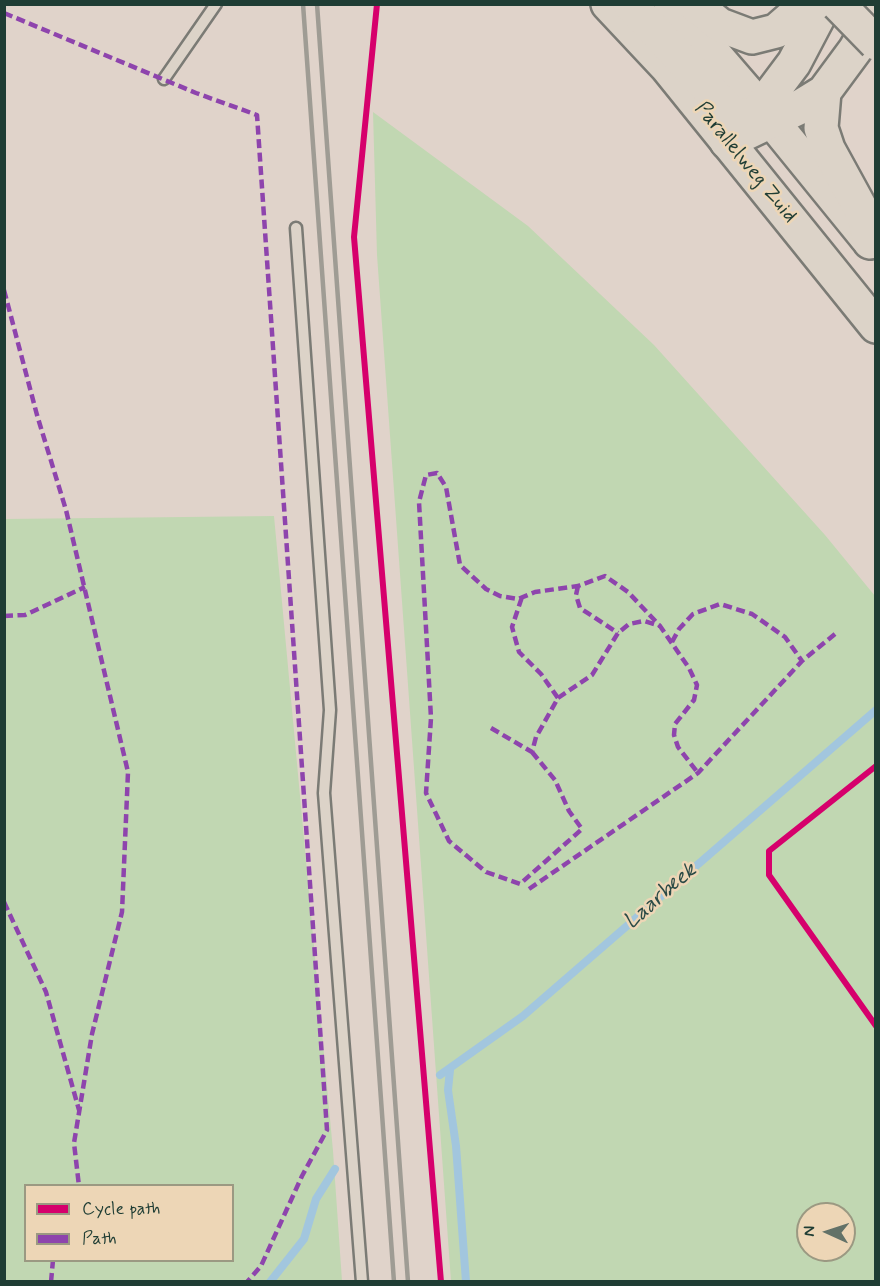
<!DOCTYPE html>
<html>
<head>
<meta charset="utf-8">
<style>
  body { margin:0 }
  #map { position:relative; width:880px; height:1286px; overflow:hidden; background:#e0d3ca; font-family:Mynerve,sans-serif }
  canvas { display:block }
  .frame { position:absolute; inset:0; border:6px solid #1f3d34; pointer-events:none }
  .legend { position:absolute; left:24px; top:1184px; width:210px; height:78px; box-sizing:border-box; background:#edd6b6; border:2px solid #9b9982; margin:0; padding:8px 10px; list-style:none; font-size:18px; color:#1f3d34 }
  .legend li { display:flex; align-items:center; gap:12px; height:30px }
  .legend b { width:30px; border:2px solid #9b9982 }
  .north { position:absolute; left:796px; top:1202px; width:60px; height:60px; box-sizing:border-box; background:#edd6b6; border:2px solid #9b9982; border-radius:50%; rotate:273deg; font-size:16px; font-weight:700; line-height:24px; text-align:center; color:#1f3d34 }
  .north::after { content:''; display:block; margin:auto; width:21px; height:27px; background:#637268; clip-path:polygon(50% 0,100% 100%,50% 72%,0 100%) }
</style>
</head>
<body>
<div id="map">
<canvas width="880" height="1286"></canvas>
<div class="frame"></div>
<ul class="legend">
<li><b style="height:8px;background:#d6006c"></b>Cycle path</li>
<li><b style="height:8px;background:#8e44ad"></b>Path</li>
</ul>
<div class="north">N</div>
</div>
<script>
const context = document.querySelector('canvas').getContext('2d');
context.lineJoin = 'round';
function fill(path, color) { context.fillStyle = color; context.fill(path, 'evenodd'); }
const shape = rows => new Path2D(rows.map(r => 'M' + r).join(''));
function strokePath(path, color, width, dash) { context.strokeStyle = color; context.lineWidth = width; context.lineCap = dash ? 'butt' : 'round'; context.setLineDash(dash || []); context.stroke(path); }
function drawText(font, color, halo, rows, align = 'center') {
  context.font = font + ' Mynerve,sans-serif'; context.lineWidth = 5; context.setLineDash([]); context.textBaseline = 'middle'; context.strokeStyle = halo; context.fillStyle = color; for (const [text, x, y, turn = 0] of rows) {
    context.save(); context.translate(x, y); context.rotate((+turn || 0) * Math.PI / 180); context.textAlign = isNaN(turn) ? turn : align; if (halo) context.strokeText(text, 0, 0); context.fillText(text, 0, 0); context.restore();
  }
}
fill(shape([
  [373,112,528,226,654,345,825,535,875,596,875,1281,451,1281,377,255],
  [808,1214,844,1214,844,1250,808,1250],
  [274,516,333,1151,342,1281,5,1281,5,519],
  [26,1186,232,1186,232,1260,26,1260]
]), '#c1d7b2');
strokePath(shape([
  [450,1070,448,1090,456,1146,466,1282],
  [440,1075,523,1016,876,710],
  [270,1282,304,1239,316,1199,335,1169]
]), '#a2c6de', 8);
const service = shape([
  [164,79,216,4],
  [296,228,330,710,324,793,362,1282]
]);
const trunk = shape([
  [608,4,667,67,876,326],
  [671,4,772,121,867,238]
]);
const motorway = shape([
  [630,4,731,113,772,121],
  [694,4,720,25,752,37,776,31,807,4],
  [824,92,821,128,828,149,863,213,870,242],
  [739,130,761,107,794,63,825,4],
  [727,142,798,108,824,92,855,50,876,14]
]);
strokePath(service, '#7b7b75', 15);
strokePath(trunk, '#7b7b75', 38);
strokePath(motorway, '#7b7b75', 38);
strokePath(service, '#dcd3c8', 10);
strokePath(trunk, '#dcd3c8', 33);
strokePath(motorway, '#dcd3c8', 33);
strokePath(shape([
  [303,4,394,1282],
  [317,4,408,1282]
]), '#9f9c94', 4.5);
const motorwayBridge = shape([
  [838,4,876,43]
]);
strokePath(motorwayBridge, '#7b7b75', 38, []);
strokePath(motorwayBridge, '#dcd3c8', 33);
strokePath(shape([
  [4,13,196,93,257,115,327,1130,302,1176,261,1266,247,1282],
  [4,290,37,415,66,510,128,772,122,912,92,1034,74,1143,79,1186],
  [578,586,576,595,580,608,618,633],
  [4,616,25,615,85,587],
  [672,642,679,629,693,614,720,604,752,614,785,637,802,661],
  [558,698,592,675,618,633,629,624,644,621,660,626,689,668,697,685,694,700,675,724,674,735,678,747,698,773],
  [491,728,532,752,536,737,558,698,541,674,519,652,512,627,522,597],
  [532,752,555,780,569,811,582,829,520,884,486,872,449,841,426,793,431,718,419,502,426,475,437,473,446,487,460,565,486,589,500,596,518,599,535,592,578,586,605,576,628,592,660,626],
  [529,889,698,773,802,661,835,634],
  [4,902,46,992,79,1110],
  [51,1282,53,1260]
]), '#8e44ad', 4.5, [9, 4.5]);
strokePath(shape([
  [377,4,354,237,441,1282],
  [876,766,769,851,769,875,876,1026]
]), '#d6006c', 6);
drawText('21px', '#1f3d34', '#edd6b6', [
  ["Parallelweg Zuid",745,163,51]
]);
drawText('italic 22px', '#2a4a46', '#edd6b6', [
  ["Laarbeek",661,897,-41]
]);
</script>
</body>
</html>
